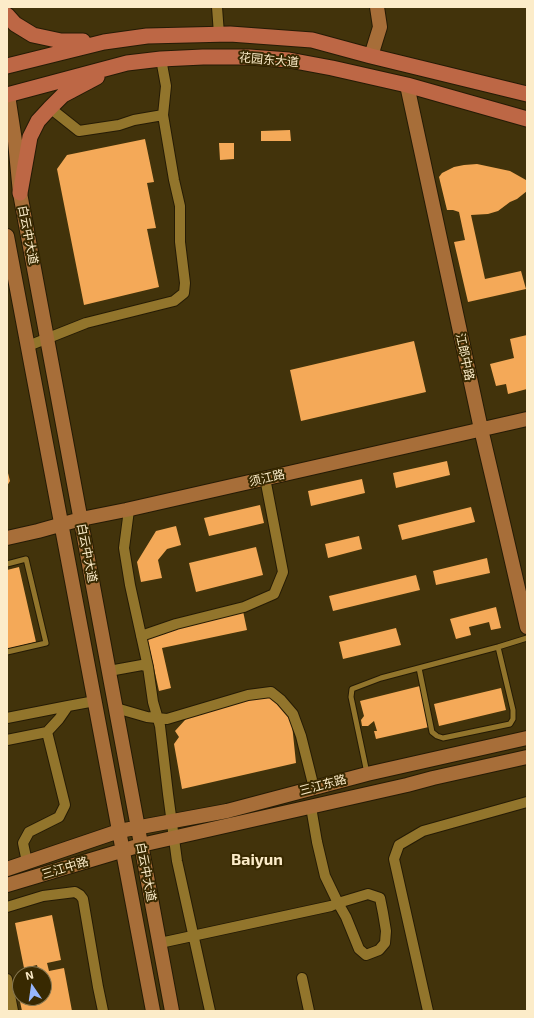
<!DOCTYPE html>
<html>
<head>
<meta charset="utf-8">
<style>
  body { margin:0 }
  #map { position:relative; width:534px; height:1018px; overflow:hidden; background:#42330b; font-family:"Exo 2",sans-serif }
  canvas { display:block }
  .frame { position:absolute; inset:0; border:8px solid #fcecc9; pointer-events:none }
  .north { position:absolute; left:12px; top:966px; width:40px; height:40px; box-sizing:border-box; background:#382901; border:1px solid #867751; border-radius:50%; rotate:347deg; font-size:11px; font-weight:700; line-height:16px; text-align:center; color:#fcecc9 }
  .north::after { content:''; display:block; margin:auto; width:14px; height:18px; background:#97b6fd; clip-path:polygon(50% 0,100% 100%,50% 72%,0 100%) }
</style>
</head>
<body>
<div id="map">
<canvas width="534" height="1018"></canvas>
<div class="frame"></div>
<div class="north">N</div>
</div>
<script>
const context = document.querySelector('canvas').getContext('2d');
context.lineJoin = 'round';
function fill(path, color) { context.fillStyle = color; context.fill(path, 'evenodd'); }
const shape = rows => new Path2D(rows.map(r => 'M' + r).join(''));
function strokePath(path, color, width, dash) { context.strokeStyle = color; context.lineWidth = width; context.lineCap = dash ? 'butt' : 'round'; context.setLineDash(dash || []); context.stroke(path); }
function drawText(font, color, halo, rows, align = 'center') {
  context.font = font + ' "Exo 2","Noto Sans SC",sans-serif'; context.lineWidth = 4; context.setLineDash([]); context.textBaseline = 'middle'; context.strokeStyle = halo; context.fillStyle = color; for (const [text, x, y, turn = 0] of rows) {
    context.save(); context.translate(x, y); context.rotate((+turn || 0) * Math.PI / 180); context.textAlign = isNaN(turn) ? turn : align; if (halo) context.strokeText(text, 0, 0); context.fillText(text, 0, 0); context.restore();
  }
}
fill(shape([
  [290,130,291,141,261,141,261,131],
  [145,139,154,182,147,183,156,228,147,229,159,287,84,305,57,169,67,155],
  [219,143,234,143,234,159,220,160],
  [477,164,510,171,526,180,527,191,517,199,510,202,498,211,488,214,471,215,485,279,521,271,526,289,468,302,454,242,465,240,459,212,453,210,447,210,439,177,442,173,454,167,464,165],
  [527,335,527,389,508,394,506,384,496,386,490,364,514,358,510,339],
  [414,341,426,392,301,421,290,370],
  [447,461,450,475,396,488,393,473],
  [7,469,10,481,7,486],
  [362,479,365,493,311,506,308,491],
  [260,505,264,523,209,536,204,518],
  [471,507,475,522,402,540,398,525],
  [176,526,181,545,167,549,158,560,162,578,141,582,137,562,156,531],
  [359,536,362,549,328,558,325,544],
  [256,547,263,575,196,592,189,563],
  [487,558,490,573,436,585,433,571],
  [19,567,36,642,7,649,7,570],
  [416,575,420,590,333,611,329,596],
  [496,607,501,628,491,630,489,622,469,627,471,635,456,639,450,619],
  [243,611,247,630,162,648,171,688,159,691,146,632],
  [396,628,401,645,343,659,339,642],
  [420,686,429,727,376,739,374,731,377,731,374,721,368,726,362,726,361,720,364,716,360,701],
  [501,688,506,710,439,726,434,704],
  [262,695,290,705,296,763,182,789,174,744,179,737,175,731,195,709],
  [52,915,61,960,47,963,49,971,64,968,72,1011,22,1011,15,978,20,977,20,998,44,998,44,974,39,974,37,965,24,968,15,923]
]), '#f4a958');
const lane = shape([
  [7,564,26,559,46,643,7,652],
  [419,668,432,732,437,736,443,738,510,724,513,719,513,710,498,647],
  [367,773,351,697,352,689,381,678,498,647,527,638]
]);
const street = shape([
  [217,7,219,34],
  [50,108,79,131,119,125,134,120,163,115],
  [28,346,86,323,174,301,184,293,185,283,180,242,180,206,174,180,163,115,166,86,161,59],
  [129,510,124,548,130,585,148,667,153,702,160,726,168,794,177,861,210,1011],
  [141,636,176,624,244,607,274,594,283,572,265,478],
  [109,671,142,665,148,667],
  [116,708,147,717,167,719,248,695,271,692,281,700,293,714,301,736,314,788],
  [7,718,68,706],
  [7,740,47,732,59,719,68,706,95,701],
  [27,862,23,843,29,832,59,817,65,805,47,732],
  [7,907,43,896,75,892,80,895,83,899,98,987,103,1011],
  [160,943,331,906,338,903,368,894,380,898,383,913,386,931,385,943,379,950,366,955,359,949,346,917,338,903,325,876,317,842,311,807],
  [302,978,309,1011],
  [7,979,13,1011],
  [428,1011,394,859,399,845,423,831,527,802]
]);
const secondary = shape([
  [371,56,380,27,377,7],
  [407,85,481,429,504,527,527,627],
  [8,95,15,141,20,193,172,1011],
  [7,236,153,1011],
  [7,538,38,531,81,519,126,510,527,419],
  [7,869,119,831,227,811,367,774,527,738],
  [7,885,141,845,407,785,433,778,527,757]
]);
const primary = shape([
  [7,15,15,24,33,35,61,41,83,41],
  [7,66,104,42,147,36,230,34,312,40,371,56,527,94],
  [7,95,127,63,161,59,203,57,249,57,289,60,332,68,407,85,527,119],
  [20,193,30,137,38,121,50,108,63,95,97,77]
]);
strokePath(lane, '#251b05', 7);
strokePath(street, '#251b05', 12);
strokePath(secondary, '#251b05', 16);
strokePath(primary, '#251b05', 17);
strokePath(lane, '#92752c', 5);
strokePath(street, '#92752c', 10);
strokePath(secondary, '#a76e39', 14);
strokePath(primary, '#bd6745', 15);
drawText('12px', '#fcecc9', '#382901', [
  ["花园东大道",269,60,5],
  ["白云中大道",28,235,79],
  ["江郎中路",465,357,78],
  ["须江路",267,478,-13],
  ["白云中大道",87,553,79],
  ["三江东路",323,785,-15],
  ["三江中路",65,868,-17],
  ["白云中大道",146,872,79]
]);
drawText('bold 16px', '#fcecc9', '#382901', [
  ["Baiyun",257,860]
]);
</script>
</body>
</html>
